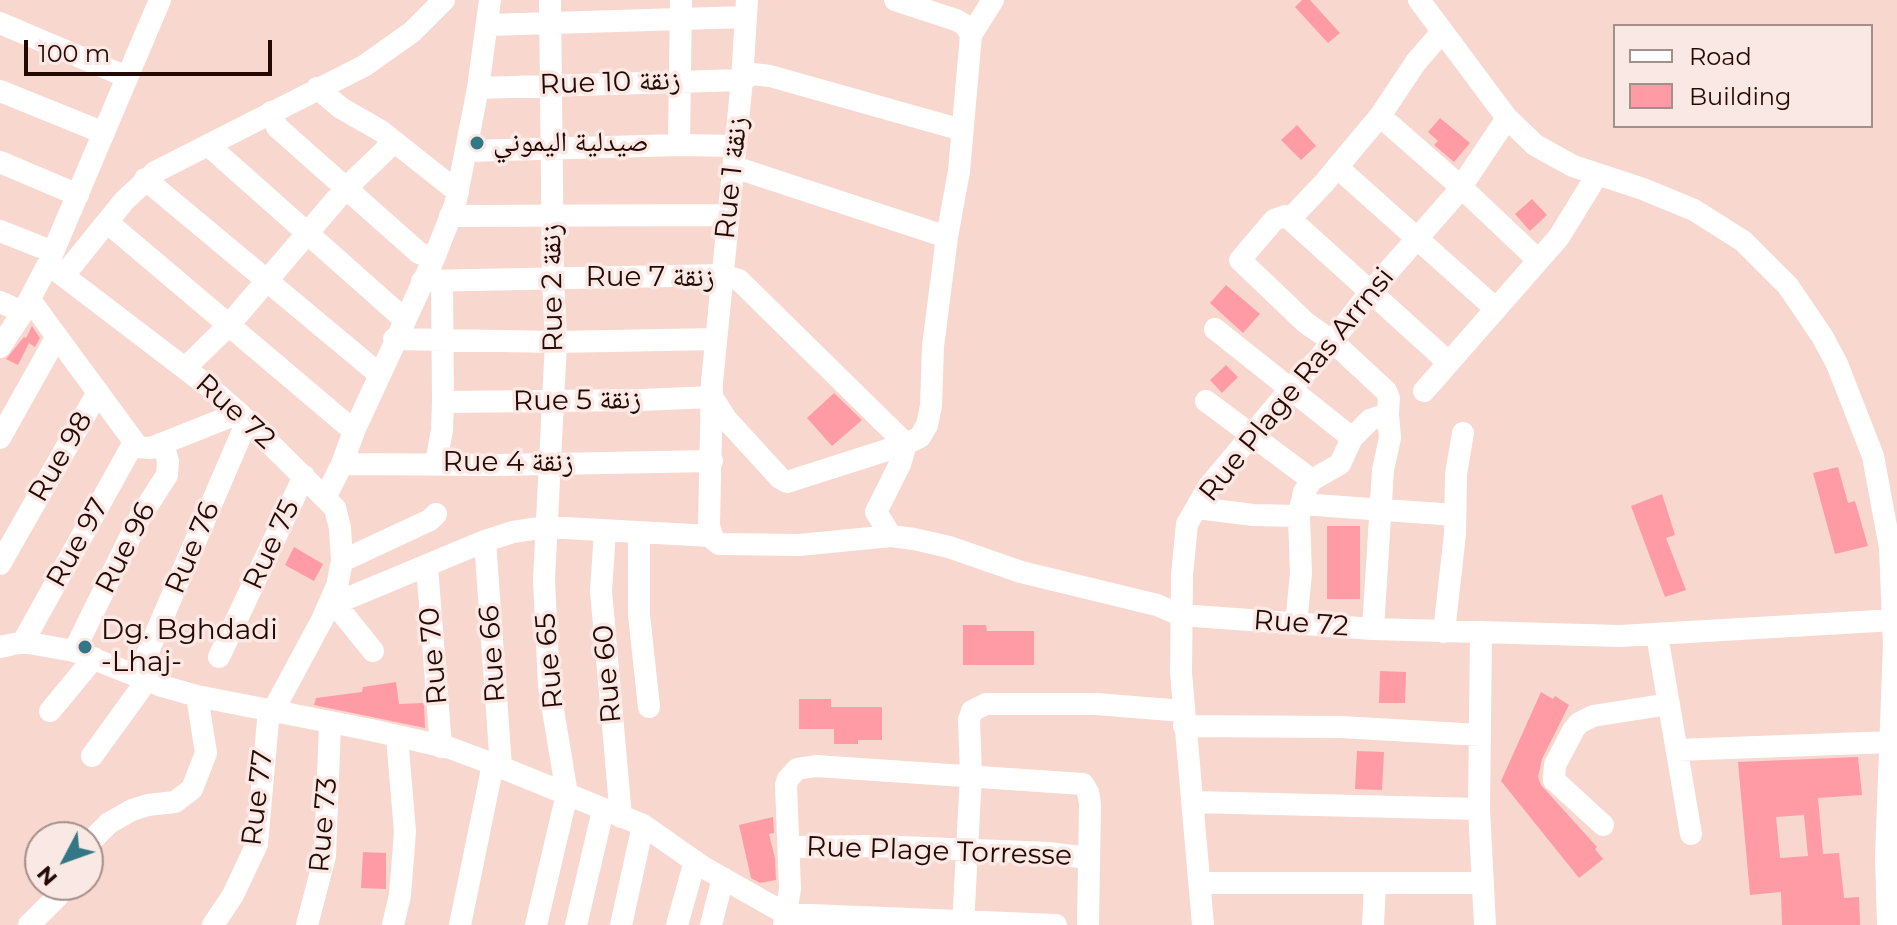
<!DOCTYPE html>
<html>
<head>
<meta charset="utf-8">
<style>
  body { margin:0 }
  #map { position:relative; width:1897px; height:925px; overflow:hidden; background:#f8d7ce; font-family:Montserrat,sans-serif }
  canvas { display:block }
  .legend { position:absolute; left:1613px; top:24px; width:260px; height:104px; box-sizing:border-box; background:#fae8e4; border:2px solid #a58f8a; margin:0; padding:10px 14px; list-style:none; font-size:24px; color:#250904 }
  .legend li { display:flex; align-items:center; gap:16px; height:40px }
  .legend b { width:40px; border:2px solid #a58f8a }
  .north { position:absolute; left:24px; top:821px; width:80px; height:80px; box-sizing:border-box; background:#fae8e4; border:2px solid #a58f8a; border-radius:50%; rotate:229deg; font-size:22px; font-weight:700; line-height:32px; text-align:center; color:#250904 }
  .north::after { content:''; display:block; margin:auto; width:28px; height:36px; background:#337786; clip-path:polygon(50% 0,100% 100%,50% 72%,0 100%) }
  .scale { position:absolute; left:24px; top:40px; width:248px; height:36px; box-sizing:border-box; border:4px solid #250904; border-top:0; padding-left:10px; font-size:24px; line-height:28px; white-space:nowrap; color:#250904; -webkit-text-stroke:6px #fae8e4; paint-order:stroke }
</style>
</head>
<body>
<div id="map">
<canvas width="1897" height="925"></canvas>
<ul class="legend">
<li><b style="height:10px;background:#fff"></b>Road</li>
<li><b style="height:22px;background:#ff9ba4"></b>Building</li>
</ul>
<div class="north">N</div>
<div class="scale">100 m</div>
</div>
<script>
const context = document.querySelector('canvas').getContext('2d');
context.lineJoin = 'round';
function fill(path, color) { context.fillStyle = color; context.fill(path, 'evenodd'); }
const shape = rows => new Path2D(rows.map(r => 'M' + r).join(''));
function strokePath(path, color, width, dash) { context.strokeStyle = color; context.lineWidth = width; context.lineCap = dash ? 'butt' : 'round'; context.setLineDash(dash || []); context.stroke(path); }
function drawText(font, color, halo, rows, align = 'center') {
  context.font = font + ' Montserrat,"Noto Naskh Arabic",sans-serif'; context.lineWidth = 7; context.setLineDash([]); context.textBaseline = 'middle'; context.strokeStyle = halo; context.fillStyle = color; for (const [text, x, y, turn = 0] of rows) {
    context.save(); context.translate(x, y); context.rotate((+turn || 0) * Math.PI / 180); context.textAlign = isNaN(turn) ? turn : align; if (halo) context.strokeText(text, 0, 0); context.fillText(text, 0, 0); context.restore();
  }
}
fill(shape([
  [1302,0,1310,0,1340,33,1328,43,1295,7],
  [1440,118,1470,143,1454,162,1434,145,1438,141,1428,132],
  [1297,125,1316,146,1301,160,1281,140],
  [1532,199,1547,215,1530,231,1515,214],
  [1226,285,1260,314,1243,333,1210,303],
  [32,326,40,338,35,347,29,343,18,365,6,359,24,337,26,338],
  [1226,365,1238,377,1222,393,1210,380],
  [834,393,862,420,832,446,807,418],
  [1838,467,1848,503,1855,501,1868,546,1835,554,1813,473],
  [1662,494,1675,535,1666,538,1686,590,1665,597,1631,506],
  [1327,526,1360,526,1360,599,1327,599],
  [294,547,323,564,314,581,285,565],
  [963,625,986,625,987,631,1034,631,1034,665,963,665],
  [1380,671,1406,672,1405,703,1379,703],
  [396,682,399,704,424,703,425,728,314,705,316,698,362,692,363,687],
  [1541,692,1553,699,1555,696,1569,705,1542,759,1538,777,1541,785,1597,847,1595,849,1603,859,1579,878,1501,781],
  [799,699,831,699,831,707,882,707,882,740,858,740,858,744,834,744,834,729,799,729],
  [1357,751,1384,752,1382,790,1355,789],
  [1858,757,1862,795,1818,798,1823,854,1839,853,1844,898,1859,897,1860,925,1782,925,1781,892,1750,895,1738,762],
  [1804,815,1808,856,1780,858,1776,817],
  [773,817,774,833,769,834,775,859,776,880,760,883,751,878,739,825],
  [363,852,386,853,386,889,361,888]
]), '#ff9ba4');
strokePath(shape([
  [747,0,742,80,712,382,709,526,713,539,719,544,799,545,891,536,914,539,949,547,1021,572,1157,605,1180,615,1373,629,1620,636,1894,620],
  [895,0,956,20,965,25,971,35],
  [1419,0,1507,118,1535,145,1573,166,1643,189,1694,210,1743,241,1788,286,1822,336,1837,364,1873,456,1890,548,1894,644,1886,857,1888,925],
  [0,23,127,77],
  [488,25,745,17],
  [317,88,341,108,381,131,458,192],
  [478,88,742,80,753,74,770,76,962,130],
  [0,91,104,133],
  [271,112,277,127,419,253,434,258],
  [1380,116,1461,187,1538,260],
  [208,145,404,319],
  [679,145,681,0],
  [467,151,679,145,736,146],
  [0,162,78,195],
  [734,167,947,237,959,171,971,35,993,0],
  [1337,167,1496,309],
  [145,179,379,374],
  [450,216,728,215],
  [1290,219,1447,361],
  [107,222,354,431],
  [0,231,53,252],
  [48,264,208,386,239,413,335,508,340,528,342,561,337,586,322,620,274,709],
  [64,275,124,201,155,172,364,66,412,32,444,0],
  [422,281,722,275,739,280,906,444,900,464,876,512,891,536],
  [30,300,138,447,151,448,239,413],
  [0,302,23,312],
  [1215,329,1352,438],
  [394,339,556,342,716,339],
  [0,347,23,312,48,264,160,0],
  [185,368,228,326,346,188,394,142],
  [1424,391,1559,237,1597,175],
  [712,397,726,419,780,478,787,482,906,444,920,437,927,425,931,406,933,346,947,237],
  [1206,401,1312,480],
  [443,402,640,400,712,397],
  [0,438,56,338],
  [436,463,442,430,443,402,442,281],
  [342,464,354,431,434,258,455,205,478,88,490,0],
  [325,498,342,464,496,465,712,461],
  [1301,504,1455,515],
  [1197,508,1253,515,1299,516],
  [605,531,601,591,621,817],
  [639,533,639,615,649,707],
  [485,541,501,767],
  [342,561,430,520,436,514],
  [0,564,98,392],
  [427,566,441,747],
  [335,604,373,651],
  [329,606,485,541,513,532,546,527,711,536],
  [1296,623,1301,574,1299,516,1304,492,1312,480,1340,464,1352,438,1370,420,1388,414,1389,398,1386,391,1332,341,1306,323,1240,260,1274,220,1285,216,1290,219,1324,183,1380,116,1416,62,1442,32],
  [1373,629,1383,470,1390,438,1388,414],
  [1444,632,1455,534,1456,474,1463,433],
  [1481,634,1479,809,1485,925],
  [1657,635,1691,834],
  [23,642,133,444],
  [0,647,23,642,74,651,162,686,197,696,371,730,450,748,493,764,643,825,703,867,786,914,1056,925],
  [74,651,140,517,167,475,168,461,163,444],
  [219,657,304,476],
  [138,675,247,421],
  [50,711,94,658],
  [1184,726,1341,727,1480,735],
  [1677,750,1890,742],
  [92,756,147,680],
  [1193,802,1479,809],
  [1603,825,1554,780,1555,765,1574,729,1579,723,1593,716,1669,704],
  [88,844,109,823,132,810,148,805,175,802,192,789,206,753,197,696],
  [790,847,876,846,1049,853,1088,858],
  [1200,883,1483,883],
  [29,925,57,897,66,885],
  [213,925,233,895,257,844,269,709],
  [307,925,325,856,330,724],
  [393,925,400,895,405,832,397,737],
  [460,925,493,764],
  [536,925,567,794,549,686,544,579,556,342,553,279,550,0],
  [576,925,603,810],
  [621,925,643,825],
  [677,925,695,861],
  [711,925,723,878],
  [784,925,790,889,786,785,788,779,797,769,816,766,1083,784,1088,792,1090,804,1088,925],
  [963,925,971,775,969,720,972,711,986,704,1096,704,1183,711],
  [1203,925,1181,673,1182,575,1187,524,1209,486,1291,388,1321,356,1370,292,1457,193,1507,118],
  [1373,925,1375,884]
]), '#fff', 22);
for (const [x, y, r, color] of [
  [477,143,8,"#337786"],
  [85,647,8,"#337786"]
]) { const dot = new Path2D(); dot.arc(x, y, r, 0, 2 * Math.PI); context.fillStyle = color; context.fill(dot); strokePath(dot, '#fae8e4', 3); }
drawText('28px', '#250904', '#fae8e4', [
  ["Rue 10 زنقة",610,83,-2],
  ["Rue 1 زنقة",732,178,-84],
  ["Rue 7 زنقة",650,278],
  ["Rue 2 زنقة",553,288,-91],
  ["Rue Plage Ras Arrnsi",1297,385,-51],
  ["Rue 5 زنقة",577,401,-1],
  ["Rue 72",235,412,42],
  ["Rue 98",61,457,-60],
  ["Rue 4 زنقة",508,463],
  ["Rue 97",78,543,-61],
  ["Rue 75",272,545,-65],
  ["Rue 96",126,548,-63],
  ["Rue 76",193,548,-67],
  ["Rue 72",1301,624,4],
  ["Rue 66",493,654,-94],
  ["Rue 70",434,656,-95],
  ["Rue 65",550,661,-95],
  ["Rue 60",608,674,-95],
  ["Rue 77",258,798,-83],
  ["Rue 73",324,825,-85],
  ["Rue Plage Torresse",939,852,2]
]);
drawText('28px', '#250904', '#fae8e4', [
  ["صيدلية اليموني",493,143],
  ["Dg. Bghdadi",101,631],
  ["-Lhaj-",101,663]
], 'left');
</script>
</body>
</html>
